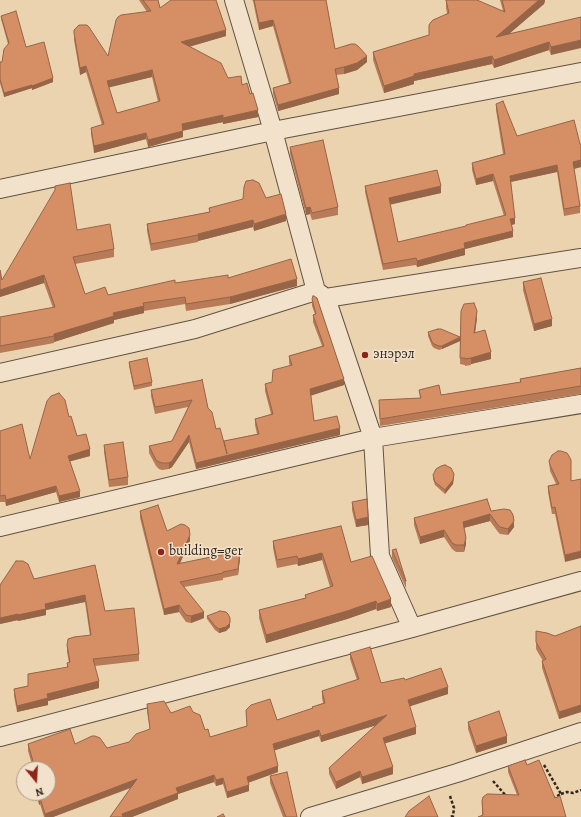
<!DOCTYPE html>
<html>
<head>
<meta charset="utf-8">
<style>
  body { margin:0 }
  #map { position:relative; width:581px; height:817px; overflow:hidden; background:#ecd3af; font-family:Alegreya,serif }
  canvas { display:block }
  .north { position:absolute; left:16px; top:761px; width:40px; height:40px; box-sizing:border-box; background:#f3e2cb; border:1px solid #a69785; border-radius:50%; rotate:162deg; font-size:11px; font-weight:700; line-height:16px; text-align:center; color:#33271d }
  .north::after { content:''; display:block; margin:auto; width:14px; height:18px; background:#8f2418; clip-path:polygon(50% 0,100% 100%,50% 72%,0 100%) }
</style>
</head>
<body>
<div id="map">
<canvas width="581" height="817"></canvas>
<div class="north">N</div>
</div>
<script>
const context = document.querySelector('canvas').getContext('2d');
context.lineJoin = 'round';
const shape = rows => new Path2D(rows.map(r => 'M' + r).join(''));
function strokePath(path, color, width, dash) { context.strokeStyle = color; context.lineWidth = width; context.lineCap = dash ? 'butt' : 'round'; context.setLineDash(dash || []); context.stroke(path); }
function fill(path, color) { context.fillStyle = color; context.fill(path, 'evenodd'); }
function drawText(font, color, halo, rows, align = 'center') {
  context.font = font + ' Alegreya,serif'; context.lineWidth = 3; context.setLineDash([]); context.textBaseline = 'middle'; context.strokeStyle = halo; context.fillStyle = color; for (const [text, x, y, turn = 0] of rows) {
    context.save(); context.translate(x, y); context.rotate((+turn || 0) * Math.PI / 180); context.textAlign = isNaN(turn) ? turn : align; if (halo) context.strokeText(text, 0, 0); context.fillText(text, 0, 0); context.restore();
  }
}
const minor = shape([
  [234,0,273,131,316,291],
  [0,189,273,131,581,72],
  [326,298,581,258],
  [0,373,195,329,316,291,326,298,373,438,380,556,412,628],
  [0,527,373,438,581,404],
  [0,737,412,628,581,581],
  [310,817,457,773,581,732]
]);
strokePath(minor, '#615242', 20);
strokePath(shape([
  [544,765,561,794,554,798],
  [493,781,507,797],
  [561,794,567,792,573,793,581,790],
  [450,796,454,808,453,816,450,817]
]), '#33271d', 2.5, [3, 2]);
strokePath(minor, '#f3e2cb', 18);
fill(shape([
  [139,0,158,0,160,8,226,36,189,47,228,78,242,85,250,94,258,117,223,124,223,122,183,130,183,137,152,146,148,147,146,139,94,153,91,134,91,128,102,125,86,72,80,75,74,40,74,33,108,56,147,12],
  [152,77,158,102,117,113,109,87],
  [252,0,326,0,335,49,367,62,357,70,344,74,336,75,339,94,278,111,273,94,273,88,289,83,273,26,259,30,253,1],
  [446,0,503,11,500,0,545,0,544,4,509,34,581,17,551,55,549,50,494,68,492,64,414,81,414,84,384,93,373,60,373,52,429,35,447,13,446,8],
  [1,16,26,47,53,82,32,90,32,88,4,97,0,83,0,62,2,62,8,44,1,19],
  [496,104,517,136,581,144,581,167,574,169,580,206,580,213,564,216,557,172,511,182,515,224,512,225,513,237,465,249,465,255,417,267,416,265,383,270,365,192,365,186,441,193,390,204,398,242,466,227,504,216,493,181,476,185,472,170,472,163,503,154,496,110],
  [290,147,338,207,338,215,312,220,310,214,306,215,290,154],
  [266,198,286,221,254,231,253,227,198,241,198,242,151,251,147,231,147,224,209,212,209,208],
  [77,230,114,249,114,257,75,264,85,294,108,295,175,283,228,278,297,286,230,304,186,311,185,304,144,311,144,313,114,320,114,323,54,342,54,343,0,353,0,317,53,308,44,283,0,297,0,270,2,280],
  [523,282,552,326,534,331,523,290],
  [312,299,344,385,311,395,314,421,340,435,196,469,189,442,172,467,169,469,162,470,159,469,156,466,149,453,149,446,172,441,188,407,155,414,151,396,151,390,202,380,208,408,216,429,224,444,224,441,257,434,255,425,255,419,271,414,265,391,265,384,272,382,290,366,289,363,289,356,322,346,313,322,313,315,315,314,312,306],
  [461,311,477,318,475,333,491,359,471,364,471,365,465,366,465,365,460,364],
  [428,332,460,341,442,349,439,350,434,348,432,346,428,336],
  [129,362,152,382,152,386,134,390,129,366],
  [581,368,581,394,380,426,379,400,420,398,419,390,441,395,520,382,520,379],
  [69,417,77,436,90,456,70,461,80,497,59,502,56,492,6,506,5,502,0,502,0,431,30,459],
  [104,445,128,477,128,485,109,487,104,452],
  [567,453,565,562,555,514,552,514,548,492,548,486,556,484,550,471,549,461],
  [433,475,454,478,453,484,445,494,435,485,433,479],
  [352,502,368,525,356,527,352,510],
  [140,511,167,531,190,541,180,563,240,558,238,575,223,578,223,580,184,587,204,618,191,623,186,622,179,612,164,615,140,518],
  [491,511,514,527,508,535,500,534,498,532,490,521,464,528,466,544,464,552,456,552,452,549,444,537,420,544,414,525,414,518],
  [341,526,351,562,391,607,377,611,376,609,347,619,266,643,259,618,259,610,305,598,305,595,330,587,322,560,298,566,297,564,277,568,273,548,273,541],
  [392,550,406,581,406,588,392,558],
  [95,565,105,611,139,654,139,661,95,666,99,688,48,701,48,705,17,712,14,696,14,689,28,686,28,674,67,668,67,663,69,663,67,652,67,645,90,636,85,602,46,610,46,615,18,621,18,620,0,624,34,579],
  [207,616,230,622,230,627,226,631,219,633,215,630,207,619],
  [581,626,581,712,559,719,542,668,542,661,543,661,536,649,536,631,555,636],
  [350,653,381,683,405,680,448,694,409,706,416,734,385,743,393,774,362,784,360,777,336,789,329,774,329,768,376,725,321,742,319,736,274,750,278,772,248,783,249,791,227,798,223,784,216,786,214,782,178,794,178,799,132,817,110,817,131,788,53,817,44,817,40,804,39,805,36,793,48,793,48,769,32,769,32,767,33,768,28,751,28,744,75,744,107,748,129,742,150,730,147,711,147,704,171,713,193,712,210,737,247,726,246,710,277,720,312,709,312,707,323,703,322,698,322,691,357,680,350,659],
  [468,722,507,743,476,753,468,729],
  [527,765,555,798,482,816,482,801,517,795,508,772,508,766],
  [270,776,297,817,283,817,270,783]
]), '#b87b57');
fill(shape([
  [539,0,545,0,545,1,544,4,496,45,496,37],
  [273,20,273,26,259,30,259,23],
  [226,30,226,36,181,49,181,42],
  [581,40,581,48,551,55,551,47],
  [549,42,549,50,494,68,494,60],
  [367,56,367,62,357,70,344,74,344,67],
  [492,56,492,64,414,81,414,84,384,93,384,86,414,74],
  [86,66,86,72,80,75,80,68],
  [152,70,152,77,107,88,107,81],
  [53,78,53,82,32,90,32,86],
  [32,85,32,88,4,97,4,93],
  [339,88,339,94,278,111,278,105],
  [258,110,258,117,223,124,223,118],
  [223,115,223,122,182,131,182,124],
  [183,131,183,137,148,147,148,140],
  [146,133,146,139,94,153,94,146],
  [581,160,581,167,573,169,573,162],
  [557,165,557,172,510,182,510,176],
  [493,174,493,181,476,185,476,179],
  [441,186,441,193,389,205,389,198],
  [310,207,310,214,306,215,306,208],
  [286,214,286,221,254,231,254,224],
  [515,218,515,224,510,225,510,219],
  [253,220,253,227,198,241,198,234],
  [513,231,513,237,465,249,465,255,417,267,417,261,464,243],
  [44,275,44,283,0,297,0,290],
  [297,279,297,286,230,304,230,297],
  [144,306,144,313,114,320,114,323,54,342,54,334,113,313],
  [477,311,477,318,474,340,474,333],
  [552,319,552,326,534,331,534,324],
  [460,337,460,341,442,349,442,346],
  [491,352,491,359,471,364,471,358],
  [344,379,344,385,310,396,310,389],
  [340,428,340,435,196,469,196,463],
  [189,435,189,442,172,467,169,469,169,463],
  [90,449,90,456,68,462,68,456],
  [454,474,453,484,445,494,445,490],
  [56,486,56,492,6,506,6,500],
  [80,491,80,497,59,502,59,496],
  [490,514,490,521,463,528,463,522],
  [368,517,368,525,356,527,356,520],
  [514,521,514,527,508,535,508,529],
  [444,530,444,537,420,544,420,537],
  [190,535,190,541,177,570,177,564],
  [466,538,466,544,464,552,464,545],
  [240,551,240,558,238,575,238,569],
  [581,551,581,558,565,562,565,555],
  [322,553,322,560,298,566,298,559],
  [85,595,85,602,46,610,46,615,18,621,18,615,45,604],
  [391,599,391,607,377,611,377,604],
  [376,601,376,609,347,619,266,643,266,635],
  [179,605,179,612,164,615,164,609],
  [204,612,204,618,191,623,191,616],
  [18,614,18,620,0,624,0,618],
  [230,618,230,627,226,631,219,633,219,629],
  [99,681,99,688,48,701,48,705,17,712,17,706,47,694],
  [448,687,448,694,408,707,408,700],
  [581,705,581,712,559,719,559,712],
  [387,715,387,722,321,742,321,736],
  [416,727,416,734,383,744,383,738],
  [319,730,319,736,273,751,273,744],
  [507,736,507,743,476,753,476,746],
  [278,766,278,772,247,783,247,777],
  [393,767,393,774,362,784,362,777],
  [360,771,360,777,336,789,336,782],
  [214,775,214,782,178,794,178,799,132,817,122,817,122,814,176,788],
  [223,778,223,784,216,786,216,780],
  [137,779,137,785,53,817,45,817,45,814],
  [249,785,249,791,227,798,227,792],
  [39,798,40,798,40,804,39,805]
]), '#966447');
const building = shape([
  [143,0,158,0,160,8,171,0,216,0,226,30,181,42,221,63,228,78,241,76,242,85,247,83,250,94,253,93,258,110,223,118,223,115,182,124,183,131,152,139,148,140,146,133,94,146,91,128,104,124,86,66,80,68,74,33,74,30,79,25,87,25,89,27,108,56,116,20,118,17,121,15,151,11,143,0],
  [152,70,160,101,117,113,107,81,152,70],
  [254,0,326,0,335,49,351,44,355,44,358,46,367,56,357,63,344,67,335,69,339,88,278,105,273,88,291,83,273,20,259,23,254,0],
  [446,0,477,0,505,12,502,0,539,0,496,37,581,17,581,40,551,47,549,42,494,60,492,56,414,74,414,76,384,86,373,52,429,35,429,25,431,22,433,20,449,13,446,0],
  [16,11,26,47,44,42,53,78,32,86,32,85,4,93,0,79,0,62,2,62,4,49,9,43,1,16,16,11],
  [503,101,517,136,574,120,580,144,581,144,581,160,573,162,580,206,564,209,557,165,510,176,515,218,510,219,513,231,464,243,465,248,417,261,416,258,383,264,365,186,437,170,441,186,389,198,398,242,466,226,466,225,506,215,493,174,476,179,472,163,505,154,496,104,503,101],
  [323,140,338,207,312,213,310,207,306,208,290,147,323,140],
  [253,180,259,183,266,198,281,194,286,214,254,224,253,220,198,234,198,235,151,244,147,224,210,212,209,208,243,199,244,187,246,181,253,180],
  [70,183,77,230,110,224,114,249,73,257,85,294,105,287,108,295,175,280,175,283,228,275,228,278,291,259,297,279,230,297,186,304,185,297,143,303,144,306,113,313,114,316,54,334,54,336,0,346,0,317,55,307,44,275,0,290,0,270,2,280,55,190,55,186,70,183],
  [541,278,552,319,534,324,523,282,541,278],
  [313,296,314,296,317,298,344,379,310,389,314,421,337,416,340,428,196,463,189,435,172,461,169,463,162,463,159,462,156,460,149,446,172,441,192,400,155,407,151,390,202,380,202,379,208,408,212,412,216,429,220,428,227,454,224,441,259,434,255,419,273,414,265,384,272,382,273,370,292,365,289,356,324,346,313,315,316,314,312,299,313,296],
  [474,303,477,311,474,333,485,330,491,352,471,358,465,359,465,358,460,358,461,311,464,304,474,303],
  [438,329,441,329,460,337,442,346,439,346,434,344,432,342,428,332,438,329],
  [147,358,152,382,134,386,129,362,147,358],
  [581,368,581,386,380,419,379,400,421,398,419,390,439,385,441,395,521,382,520,379,581,368],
  [59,393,65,400,69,417,71,416,77,436,86,434,90,449,68,456,80,491,59,496,56,486,6,500,5,495,0,496,0,431,22,424,30,459,47,401,51,396,59,393],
  [123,442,128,477,109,480,104,445,123,442],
  [558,451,561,451,567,453,569,456,571,460,571,481,581,479,581,551,565,555,555,507,552,508,548,486,559,484,550,465,549,461,552,455,558,451],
  [445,465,451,468,454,474,453,480,445,490,435,482,433,475,436,469,441,466,445,465],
  [367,499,368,517,356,520,352,502,367,499],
  [487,499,491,511,504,509,510,510,512,513,513,515,514,521,508,529,500,527,498,525,490,514,463,522,466,538,464,545,456,545,452,543,444,530,420,537,414,518,487,499],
  [158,505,167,531,181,524,185,525,189,528,190,535,177,564,240,551,238,569,223,572,223,573,180,582,204,612,191,616,186,615,179,605,164,609,140,511,158,505],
  [341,526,351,562,372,556,391,599,377,604,376,601,347,611,266,635,259,610,306,598,305,595,333,586,322,553,298,559,297,556,277,560,273,541,341,526],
  [396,549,406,581,392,550,396,549],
  [16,561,23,561,28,564,34,579,95,565,105,611,134,608,139,654,93,659,99,681,47,694,48,698,17,706,14,689,28,686,28,674,68,667,67,663,70,662,67,645,68,639,74,637,91,635,85,595,45,604,46,609,18,615,18,614,0,618,0,585,16,561],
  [220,611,226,612,228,614,230,618,230,623,226,627,219,629,215,626,207,616,220,611],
  [581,626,581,705,559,712,542,661,546,659,536,642,536,631,547,633,555,636,581,626],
  [370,647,381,683,404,678,405,680,441,668,448,687,408,700,416,727,383,738,393,767,362,777,360,771,336,782,329,768,387,715,321,736,319,730,273,744,278,766,247,777,249,785,227,792,223,778,216,780,214,775,176,788,178,793,122,814,123,817,110,817,137,779,45,814,40,798,39,798,38,793,48,793,48,769,32,769,32,767,35,768,28,744,70,729,75,744,92,736,95,736,100,738,107,748,129,742,136,734,150,729,147,704,164,701,171,713,190,706,193,712,200,715,205,730,208,729,210,737,247,726,246,710,251,705,270,699,277,720,313,708,312,707,325,703,322,691,359,679,350,653,370,647],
  [499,711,507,736,476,746,468,722,499,711],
  [525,760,527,765,539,760,555,798,560,796,566,817,478,817,483,815,482,801,483,797,487,794,489,794,519,795,508,766,525,760],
  [287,772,297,817,286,817,270,776,287,772],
  [429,796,438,817,405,817,409,811,429,796],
  [223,814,225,817,217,817,223,814]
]);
fill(building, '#d68f65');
strokePath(building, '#966447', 1);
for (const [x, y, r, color] of [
  [365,355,4,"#8f2418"],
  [161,552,4,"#8f2418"]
]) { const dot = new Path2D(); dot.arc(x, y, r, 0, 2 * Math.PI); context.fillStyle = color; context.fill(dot); strokePath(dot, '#f3e2cb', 1.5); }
drawText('14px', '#33271d', '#f3e2cb', [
  ["энэрэл",373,355],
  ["building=ger",169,552]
], 'left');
</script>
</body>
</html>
